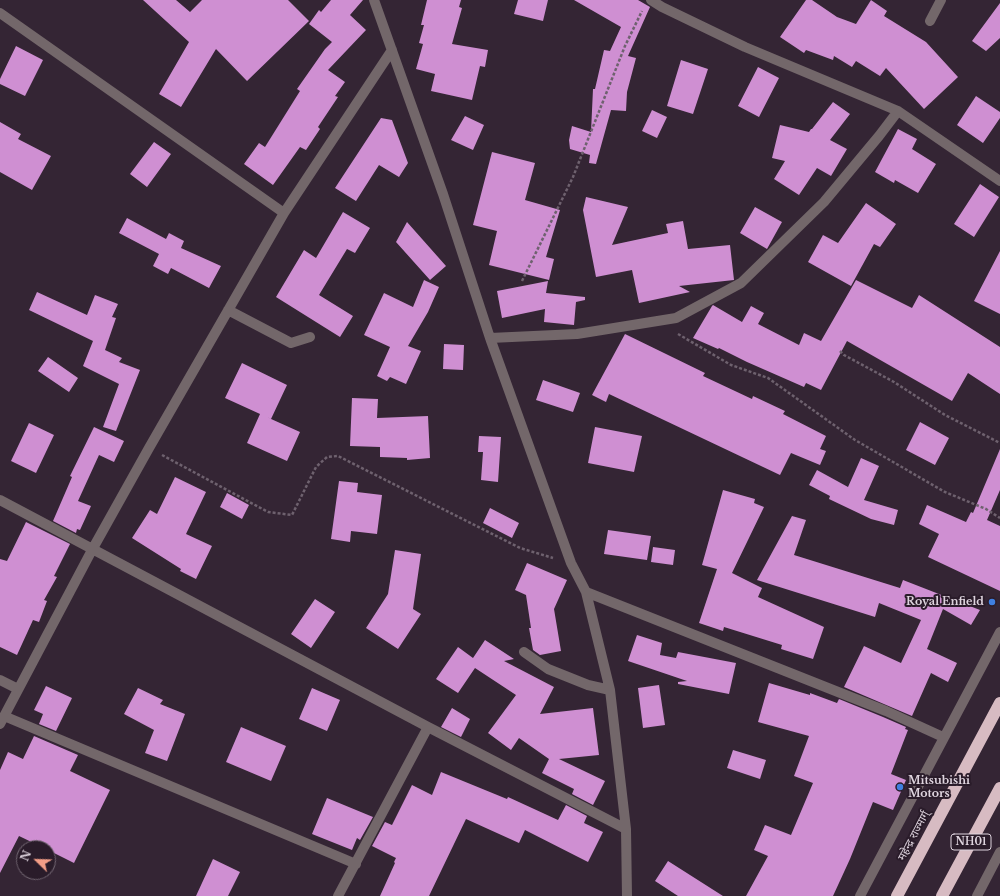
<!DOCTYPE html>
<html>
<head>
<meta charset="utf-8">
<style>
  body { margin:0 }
  #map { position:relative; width:1000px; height:896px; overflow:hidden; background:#342534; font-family:"Libre Baskerville",serif }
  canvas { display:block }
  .north { position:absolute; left:16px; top:840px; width:40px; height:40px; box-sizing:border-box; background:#2a1c2a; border:1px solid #726672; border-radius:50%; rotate:293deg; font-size:11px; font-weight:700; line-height:16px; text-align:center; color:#ded4de }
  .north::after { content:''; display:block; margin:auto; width:14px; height:18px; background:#f49e87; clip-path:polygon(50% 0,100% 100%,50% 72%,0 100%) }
</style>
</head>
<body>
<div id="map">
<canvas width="1000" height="896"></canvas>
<div class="north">N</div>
</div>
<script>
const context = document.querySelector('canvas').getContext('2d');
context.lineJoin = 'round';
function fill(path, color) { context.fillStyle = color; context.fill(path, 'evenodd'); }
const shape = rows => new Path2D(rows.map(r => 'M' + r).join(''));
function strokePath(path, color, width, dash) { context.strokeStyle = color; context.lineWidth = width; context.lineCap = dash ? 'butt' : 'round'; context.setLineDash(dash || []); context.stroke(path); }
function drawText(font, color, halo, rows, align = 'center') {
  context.font = font + ' "Libre Baskerville","Noto Sans Devanagari",serif'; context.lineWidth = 4; context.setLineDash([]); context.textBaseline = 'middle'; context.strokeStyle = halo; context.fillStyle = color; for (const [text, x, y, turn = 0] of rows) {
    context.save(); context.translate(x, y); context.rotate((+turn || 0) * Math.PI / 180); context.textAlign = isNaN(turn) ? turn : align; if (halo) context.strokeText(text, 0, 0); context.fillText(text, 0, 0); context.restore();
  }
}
fill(shape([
  [143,0,176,0,190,12,202,0,288,0,309,21,247,81,216,49,181,107,159,94,189,42],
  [331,0,363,0,350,15,366,30,328,70,345,82,335,96,338,97,318,127,320,129,306,150,300,147,273,185,244,164,259,143,265,147,300,91,297,89,325,49,332,42,309,24,319,10,321,12],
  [427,0,461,0,459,7,462,8,452,44,488,50,485,67,480,66,472,100,431,91,435,74,416,69,423,44,419,43,424,25,421,25],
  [518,0,548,0,543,21,514,14],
  [574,0,638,0,650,7,628,56,636,58,627,92,626,111,611,110,596,164,589,163,590,155,570,149,569,140,572,126,591,132,593,89,595,89,604,50,610,51,621,27],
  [806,0,812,0,837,17,856,24,871,0,887,11,884,16,926,42,958,77,924,109,886,68,880,76,856,61,852,67,834,56,833,60,806,50,804,53,780,37],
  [1000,3,1000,38,986,51,972,41],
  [16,46,43,60,25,96,0,84,0,79],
  [681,60,708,69,693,114,667,106],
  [758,67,779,78,759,117,738,106],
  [976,96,1000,112,1000,118,983,143,957,125],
  [833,102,850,114,830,140,847,149,831,176,817,168,799,195,774,179,785,161,772,158,780,125,809,132,811,129,812,129],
  [652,110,667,117,657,138,642,131],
  [465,116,484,125,473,150,451,140],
  [381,118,392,120,408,163,399,177,379,165,356,201,335,188],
  [0,122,21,134,18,139,51,156,32,190,0,172],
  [898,129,917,139,912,149,936,164,918,193,895,180,894,183,875,172],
  [154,142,171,154,147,187,130,174],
  [492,152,535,163,525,200,560,210,546,257,554,259,549,280,489,265,497,231,473,225],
  [980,184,999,197,974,237,954,224],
  [586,197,628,207,612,245,668,233,666,224,683,221,688,249,730,245,734,280,679,286,690,292,639,303,632,270,596,277,583,210],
  [866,203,896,224,880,247,874,244,851,286,808,262,823,235,838,243],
  [755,207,782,222,767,249,740,233],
  [343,212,370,228,355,253,347,249,319,295,353,316,340,337,276,297,304,250,316,258],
  [127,218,166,239,169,233,184,241,181,248,221,266,209,288,171,268,168,274,153,266,159,254,119,233],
  [407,222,446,266,430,280,396,242],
  [1000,251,1000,314,974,301],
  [424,280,439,287,428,312,408,346,421,351,406,384,390,377,387,381,377,376,390,347,364,335,384,293,413,307],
  [856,280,912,308,919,295,1000,347,1000,394,968,373,952,401,847,341,821,390,806,383,804,387,747,362,719,348,718,349,693,338,712,306,713,305,742,322,751,306,764,313,758,324,799,345,804,333,821,341],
  [548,281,546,293,585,297,585,300,576,302,574,325,544,322,545,309,502,318,497,291],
  [37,292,87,315,95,295,118,304,112,317,116,318,105,350,122,358,119,362,140,370,116,431,103,427,119,384,83,366,93,341,29,310],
  [625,334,705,373,703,376,752,399,753,396,785,411,783,414,826,436,820,449,826,451,820,465,791,453,780,475,609,394,606,402,592,395],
  [444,344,464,345,463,370,443,369],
  [48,357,78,378,69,392,38,371],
  [242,363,287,385,271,419,225,398],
  [543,380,580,393,573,412,536,400],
  [352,398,378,399,377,418,428,416,430,458,407,460,407,458,380,457,380,447,350,446],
  [260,414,300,432,287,461,247,443],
  [920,422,949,438,935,465,906,450],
  [29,423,54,435,36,473,11,461],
  [94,427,124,441,114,462,99,455,78,501,91,506,80,530,77,529,76,533,53,521,72,477,70,476],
  [595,427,642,436,634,472,588,463],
  [479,436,501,437,498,482,481,480,483,452,478,452],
  [1000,449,1000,490,987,520,1000,526,1000,591,928,557,939,534,919,524,927,505,966,522,971,512,973,513],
  [861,458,879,466,864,500,898,510,894,525,871,519,829,499,830,496,809,485,817,470,848,487],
  [175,477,206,492,186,534,212,546,196,579,180,571,181,569,132,538,150,510,157,514],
  [339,481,358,483,357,492,382,495,377,534,351,531,350,542,331,539],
  [723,490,755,499,754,503,764,507,732,573,762,588,758,597,824,627,813,659,781,649,782,645,724,627,723,631,699,623,717,569,702,565],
  [227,493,249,505,242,519,220,507],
  [490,508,519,523,512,538,483,523],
  [792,516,806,520,794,555,900,588,903,580,980,610,971,625,943,609,927,649,957,663,948,682,931,673,912,716,844,687,864,646,901,663,921,620,879,603,875,617,757,580],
  [26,522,70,544,54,576,57,577,44,600,47,601,39,622,33,620,17,655,0,647,0,559,7,561],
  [608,530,651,536,647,560,604,554],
  [653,547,675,550,673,565,651,562],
  [395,550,421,554,413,609,421,614,398,649,366,628,388,594],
  [527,563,567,580,554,609,561,651,540,655,533,650,529,628,531,628,526,595,515,590],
  [315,599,335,612,311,648,291,634],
  [637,635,662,643,660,655,676,658,678,652,736,663,729,694,678,684,678,682,687,681,628,661],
  [485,640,514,659,504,661,554,687,540,714,593,708,599,755,559,759,605,781,593,805,572,794,574,789,542,773,549,759,519,738,511,750,488,733,516,695,475,668,458,693,436,679,458,647,473,658],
  [769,683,810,695,810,693,837,703,839,699,883,717,906,727,905,729,908,730,891,774,906,780,893,810,873,802,850,859,833,896,746,896,768,856,754,850,765,825,791,835,813,783,794,776,809,736,758,722],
  [659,685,665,725,643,728,638,688],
  [46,686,72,698,56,731,39,724,43,714,34,710],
  [138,688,163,700,160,704,185,714,167,761,145,753,154,730,124,714],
  [312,688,340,700,327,731,299,719],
  [452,708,470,719,461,737,441,727],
  [241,727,286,746,271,781,226,762],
  [34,736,78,755,70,771,110,790,74,863,48,850,48,848,44,848,19,836,0,873,0,770,8,752,23,759],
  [733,750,766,760,760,779,727,768],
  [441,772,507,799,508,797,558,820,566,805,587,816,584,823,603,832,588,862,525,830,519,843,466,819,429,896,380,896,395,863,394,862,396,858,372,846,385,822,392,825,412,785,432,795],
  [327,798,373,817,360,840,357,838,352,850,312,834],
  [213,859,240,872,228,896,196,896],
  [668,861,723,896,678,896,655,881]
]), '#cf8fd2');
strokePath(shape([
  [522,281,573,177,625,46,642,11],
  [678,334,731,365,768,378,855,440,945,492,986,509,1000,518],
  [840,351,844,355,894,382,945,415,1000,443],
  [162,455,268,512,292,515,316,467,327,457,338,456,520,548,553,558]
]), '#6e616e', 2.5, [3, 2]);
strokePath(shape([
  [374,0,443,194,490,338,571,563,586,592,610,690,626,829,627,896],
  [651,0,662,7,745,47,898,111,1000,181],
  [0,13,284,213],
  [930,21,941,0],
  [228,310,291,343,310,337],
  [490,338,577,334,676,318,741,283,824,202,879,136,898,111],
  [0,500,428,727,626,829],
  [586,592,886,711,943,737],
  [524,652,548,669,588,685,610,690],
  [0,680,18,689],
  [4,716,356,864],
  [0,724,92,550,149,448,284,213,392,50],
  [338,896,428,727],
  [860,896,1000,632],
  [977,896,1000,852]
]), '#73676a', 10);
strokePath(shape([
  [897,896,1000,703],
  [942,896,1000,788]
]), '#d7bbc2', 12);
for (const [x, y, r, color] of [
  [992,602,4,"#3f7fe0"],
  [900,787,4,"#3f7fe0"]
]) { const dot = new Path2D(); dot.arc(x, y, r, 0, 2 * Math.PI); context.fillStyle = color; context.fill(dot); strokePath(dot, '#2a1c2a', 1.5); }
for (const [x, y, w] of [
  [971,842,40]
]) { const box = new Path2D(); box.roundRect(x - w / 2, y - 8, w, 16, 3); context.fillStyle = '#2a1c2a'; context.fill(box); strokePath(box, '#ded4de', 1); }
drawText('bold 10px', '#ded4de', null, [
  ["NH01",971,842]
]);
drawText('bold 11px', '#ded4de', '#2a1c2a', [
  ["Royal Enfield",984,602],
  ["Mitsubishi",908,781,"left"],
  ["Motors",908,794,"left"]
], 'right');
drawText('11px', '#ded4de', '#2a1c2a', [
  ["महेन्द्र राज्मार्ग्",914,836,-62]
]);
</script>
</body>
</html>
